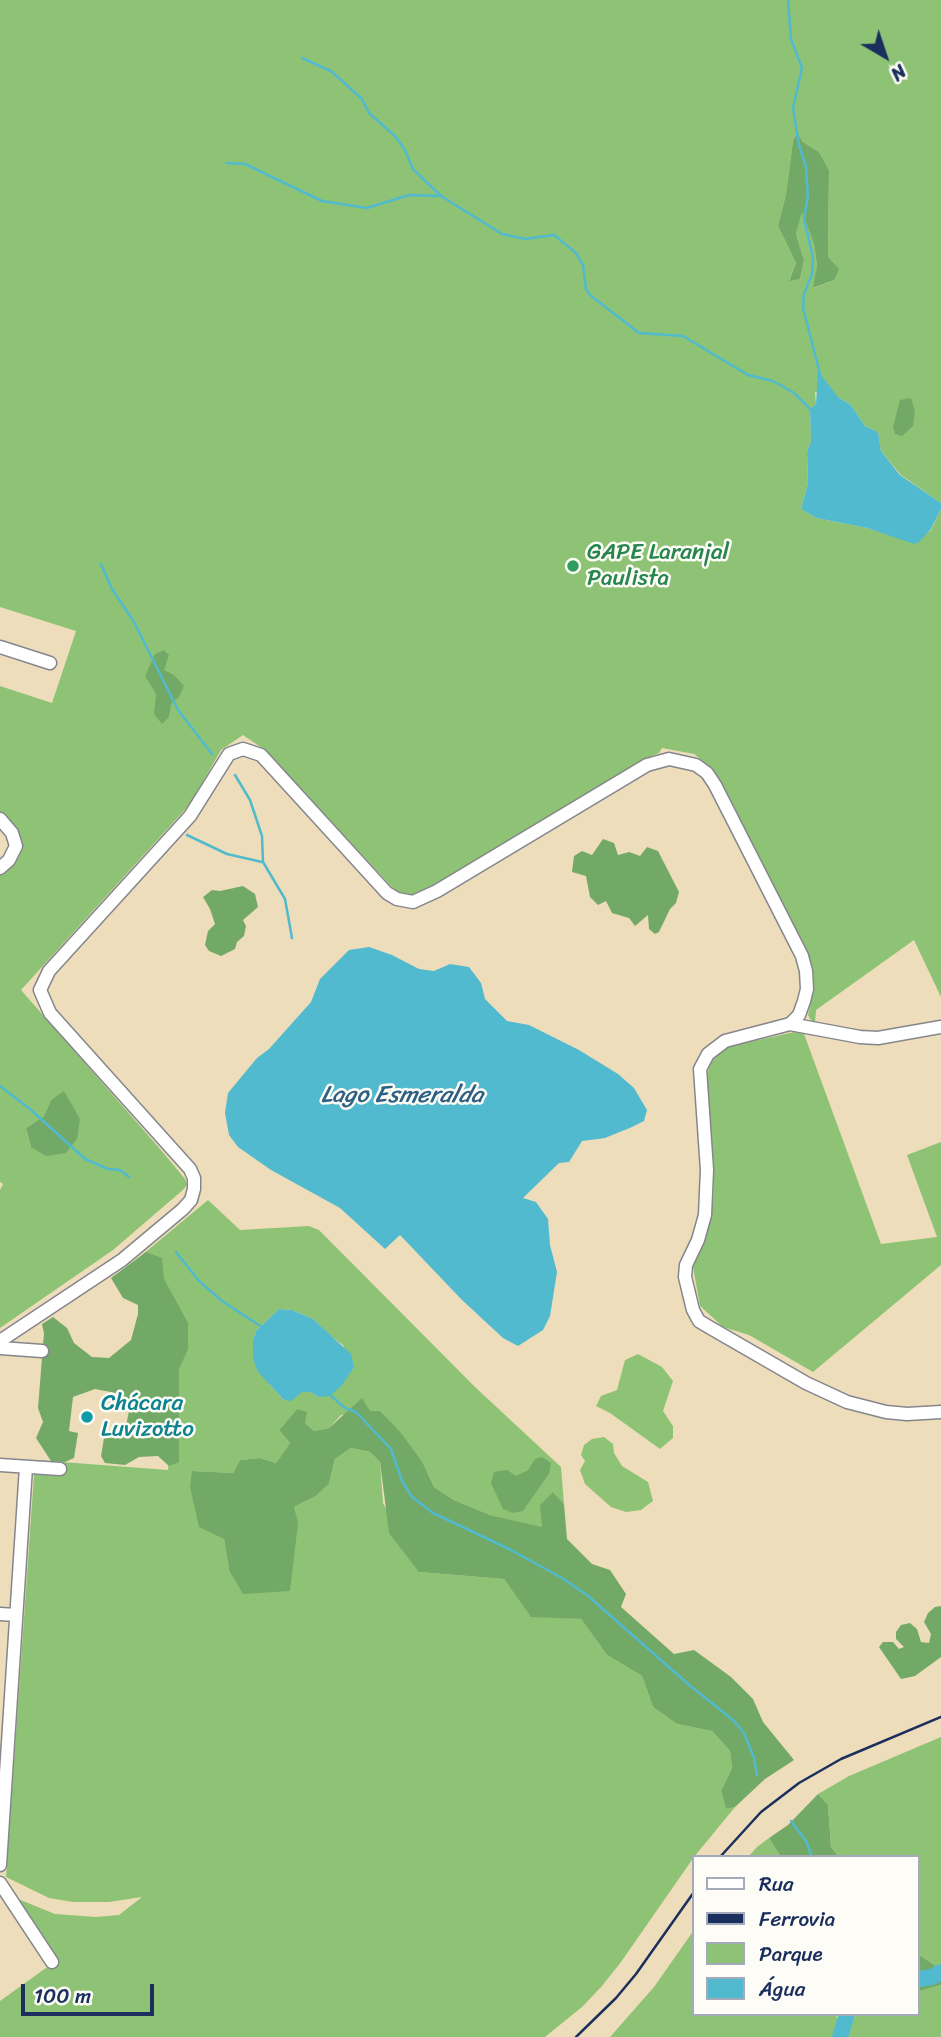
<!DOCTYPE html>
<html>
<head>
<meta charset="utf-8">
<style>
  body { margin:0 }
  #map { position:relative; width:941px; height:2037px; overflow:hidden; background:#eeddba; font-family:Sriracha,sans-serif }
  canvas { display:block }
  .legend { position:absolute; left:692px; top:1855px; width:228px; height:161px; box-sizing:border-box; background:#fdfcf7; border:2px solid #a3aaba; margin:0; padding:9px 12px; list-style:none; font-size:21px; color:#1b2f5e }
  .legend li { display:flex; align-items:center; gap:14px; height:35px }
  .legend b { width:35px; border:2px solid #a3aaba }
  .north { position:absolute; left:850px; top:21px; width:70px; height:70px; -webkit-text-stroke:5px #fdfcf7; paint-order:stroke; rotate:141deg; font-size:19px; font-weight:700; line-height:28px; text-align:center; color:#1b2f5e }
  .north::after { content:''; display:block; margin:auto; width:24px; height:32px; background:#1b2f5e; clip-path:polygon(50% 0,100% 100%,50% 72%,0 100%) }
  .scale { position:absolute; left:21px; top:1984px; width:133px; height:32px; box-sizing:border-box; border:4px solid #1b2f5e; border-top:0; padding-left:9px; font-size:21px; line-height:24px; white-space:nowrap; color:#1b2f5e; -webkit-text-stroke:5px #fdfcf7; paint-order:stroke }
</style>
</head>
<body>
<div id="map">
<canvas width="941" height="2037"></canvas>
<ul class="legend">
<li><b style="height:9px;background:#fff"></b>Rua</li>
<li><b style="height:9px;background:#1b2f5e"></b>Ferrovia</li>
<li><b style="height:19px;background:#8ec375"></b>Parque</li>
<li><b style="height:19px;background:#51bace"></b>Água</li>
</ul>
<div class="north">N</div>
<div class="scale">100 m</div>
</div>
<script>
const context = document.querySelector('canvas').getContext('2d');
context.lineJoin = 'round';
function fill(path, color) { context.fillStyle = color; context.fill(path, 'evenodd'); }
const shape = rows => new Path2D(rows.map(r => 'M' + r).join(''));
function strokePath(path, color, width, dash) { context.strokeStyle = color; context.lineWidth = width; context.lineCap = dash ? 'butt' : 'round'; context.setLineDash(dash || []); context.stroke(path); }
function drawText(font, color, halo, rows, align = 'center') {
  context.font = font + ' Sriracha,sans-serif'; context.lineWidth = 5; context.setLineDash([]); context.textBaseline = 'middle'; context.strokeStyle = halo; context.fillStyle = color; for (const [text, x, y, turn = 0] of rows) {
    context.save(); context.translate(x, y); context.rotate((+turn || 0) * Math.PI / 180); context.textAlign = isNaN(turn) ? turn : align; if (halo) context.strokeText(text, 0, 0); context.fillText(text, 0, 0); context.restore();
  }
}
fill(shape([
  [0,0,941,0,941,503,901,475,881,451,878,432,865,426,851,405,838,397,815,392,816,404,810,409,811,441,807,452,808,483,801,509,816,518,867,528,914,543,931,530,941,509,941,997,914,940,816,1010,815,1023,810,1019,808,1015,814,989,813,970,808,953,721,781,712,768,694,754,662,748,659,753,644,759,434,885,412,895,400,893,392,887,265,750,243,735,221,750,190,804,21,990,161,1150,185,1179,187,1184,184,1189,113,1250,0,1328,0,1190,3,1184,0,1182,0,874,11,865,20,844,19,835,0,812,0,686,52,703,76,631,0,607],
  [797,132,803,142,819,152,829,170,828,257,834,280,814,288,817,265,814,244,802,210,796,234,804,260,800,279,789,280,796,263,778,226,786,194,793,141],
  [65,1092,31,1147,26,1128,44,1116,51,1100],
  [794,1032,804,1034,881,1244,937,1237,907,1155,941,1142,941,1265,813,1372,749,1335,723,1327,700,1306,693,1267,704,1243,713,1203,714,1170,706,1080,710,1064,721,1051,728,1047],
  [208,1200,240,1230,309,1226,319,1230,475,1387,561,1467,564,1504,553,1492,543,1528,490,1515,454,1500,434,1487,423,1463,380,1411,341,1415,329,1428,314,1431,305,1423,297,1409,279,1430,290,1443,276,1463,260,1458,240,1460,233,1473,192,1471,224,1539,229,1570,294,1507,316,1496,329,1484,335,1459,351,1448,370,1452,380,1462,383,1503,419,1572,504,1579,531,1616,581,1619,607,1655,642,1676,653,1707,677,1724,712,1731,730,1751,732,1768,721,1791,726,1809,735,1807,694,1857,621,1962,602,1986,582,2007,545,2037,0,2037,0,2001,57,1960,18,1899,55,1914,96,1917,119,1915,142,1897,109,1902,73,1902,49,1898,6,1877,35,1460,168,1470,178,1310,136,1260],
  [279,1309,292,1310,313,1319,331,1336,344,1346,319,1397,310,1392,301,1392,284,1400,270,1385,253,1359,253,1340,256,1331],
  [528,1470,549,1474,523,1510,513,1513,516,1477],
  [638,1354,662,1367,673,1381,663,1411,673,1426,673,1438,660,1449,610,1413,596,1406,601,1396,617,1390,625,1360],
  [604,1437,613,1444,614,1453,622,1466,648,1482,653,1501,641,1510,626,1512,611,1507,585,1484,580,1470,585,1461,581,1455,584,1445,592,1439],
  [941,1737,941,1964,936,1966,918,1954,918,1857,839,1857,831,1847,828,1805,818,1794,849,1776],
  [769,1838,781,1857,748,1857,757,1847],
  [694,1930,694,2014,836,2014,837,2018,852,2022,856,2014,918,2014,918,1989,920,1991,941,1985,941,2037,610,2037,654,1987]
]), '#8ec375');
fill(shape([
  [797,132,803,142,819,152,829,170,828,257,839,269,834,280,813,288,817,265,814,244,802,212,796,234,804,260,800,279,789,281,796,263,778,226,786,194,793,141],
  [911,398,915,411,913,426,902,436,895,434,893,427,900,400],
  [164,650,169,655,164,670,174,675,184,686,179,697,171,704,169,717,162,724,154,714,156,694,145,676,155,654],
  [603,839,614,843,618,855,629,852,640,856,647,847,658,851,679,892,676,903,670,909,659,932,655,934,649,929,648,915,635,926,629,918,612,913,606,901,598,905,590,897,586,876,572,872,574,856,582,851,592,855],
  [243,886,255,894,258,907,243,920,246,926,244,936,237,942,235,949,221,956,209,951,205,945,208,931,215,924,210,909,203,897,212,890,220,891],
  [64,1091,80,1119,77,1139,66,1153,46,1156,31,1147,26,1128,44,1116,51,1100],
  [146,1252,162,1258,164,1279,188,1323,188,1349,179,1369,179,1462,169,1466,158,1456,139,1457,125,1465,105,1463,101,1456,105,1432,126,1426,129,1411,121,1394,95,1389,73,1397,69,1431,78,1433,74,1458,65,1462,51,1461,36,1438,43,1422,38,1408,44,1333,42,1324,53,1317,67,1328,74,1343,92,1357,109,1358,131,1340,138,1314,138,1305,123,1298,111,1278],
  [362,1398,370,1411,380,1411,401,1433,423,1463,434,1487,454,1500,490,1515,542,1527,540,1505,553,1492,564,1504,567,1539,592,1564,610,1570,626,1594,621,1607,674,1654,694,1650,731,1677,753,1699,763,1722,794,1760,765,1779,735,1807,726,1809,721,1791,732,1768,730,1751,712,1731,677,1724,653,1707,642,1676,607,1655,581,1619,531,1617,504,1579,419,1572,389,1533,380,1462,370,1452,351,1448,335,1459,329,1484,316,1496,294,1507,298,1523,290,1591,243,1594,229,1570,224,1539,199,1527,190,1487,192,1471,233,1473,240,1460,260,1458,276,1463,290,1443,279,1430,297,1409,307,1412,305,1423,314,1431,329,1428],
  [542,1457,551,1463,549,1474,523,1511,513,1513,503,1509,491,1483,494,1472,507,1470,516,1476,528,1470,535,1459],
  [941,1606,941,1657,915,1676,901,1679,879,1647,883,1642,893,1642,899,1649,904,1647,896,1639,896,1632,901,1625,910,1623,917,1629,921,1642,929,1643,931,1634,924,1622,928,1613,935,1607],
  [818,1794,828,1805,831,1847,839,1857,781,1857,769,1838,788,1825],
  [918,1954,936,1966,941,1964,941,1985,920,1991,918,1989]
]), '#72a966');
fill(shape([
  [818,371,838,397,851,405,865,426,878,432,881,451,900,475,941,503,941,509,931,529,919,542,914,544,867,528,816,518,801,509,808,483,807,452,811,441,810,409,816,404],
  [369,947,392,955,419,969,434,971,450,964,469,967,481,983,485,999,507,1021,529,1025,579,1050,618,1074,634,1088,647,1110,644,1121,632,1127,605,1138,582,1141,569,1162,559,1163,523,1198,536,1202,548,1219,550,1245,557,1272,550,1316,543,1330,518,1346,503,1338,462,1300,400,1235,385,1249,340,1208,271,1170,238,1147,229,1135,225,1113,228,1093,257,1058,269,1049,311,1002,320,979,349,950],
  [279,1309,292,1310,313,1319,351,1354,354,1367,342,1385,330,1396,319,1397,310,1392,302,1392,291,1401,284,1400,258,1372,253,1359,253,1340,256,1331]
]), '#51bace');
strokePath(shape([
  [788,0,791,39,802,68,793,108,799,145,806,167,808,196,804,219,813,257,812,274,804,294,803,308,820,374],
  [302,58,331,71,362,99,369,113,396,137,405,150,413,169,441,196,502,234,525,239,554,235,576,253,583,265,586,289,590,295,639,333,683,336,748,375,773,381,794,393,811,410],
  [226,163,245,164,322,201,367,208,409,195,439,196],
  [101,564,112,589,134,622,178,710,212,754],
  [235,775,250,800,262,836,263,862,285,899,292,938],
  [187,835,227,854,262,862],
  [0,1086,30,1109,85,1159,108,1169,120,1170,129,1177],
  [176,1252,199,1281,222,1301,262,1327],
  [328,1393,345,1408,356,1412,391,1449,402,1481,412,1497,433,1513,511,1550,562,1578,587,1595,688,1684,733,1720,744,1733,754,1758,757,1775],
  [791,1821,806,1841,812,1857]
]), '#51bace', 2.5);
strokePath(shape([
  [918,1979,932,1977,941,1972],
  [840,2037,847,2014]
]), '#51bace', 16);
const minor = shape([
  [0,647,50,663],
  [0,819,12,833,16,846,9,860,0,868],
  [790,1024,860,1037,878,1038,941,1027],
  [0,1341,122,1260,183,1209,191,1200,194,1189,194,1178,190,1169,50,1013,40,990,49,971,190,816,229,754,243,749,261,755,387,893,397,899,413,902,437,891,647,765,669,759,696,765,707,773,715,785,802,956,806,971,807,989,804,1001,799,1015,790,1024,725,1041,708,1054,700,1069,707,1170,705,1215,698,1240,686,1265,685,1277,693,1310,699,1321,709,1327,806,1383,847,1402,886,1412,907,1414,941,1412],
  [0,1348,42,1351],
  [0,1465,60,1469],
  [0,1614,16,1615],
  [0,1865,26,1467],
  [0,1883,52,1962]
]);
strokePath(minor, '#84868c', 15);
strokePath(minor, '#fff', 12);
strokePath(shape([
  [720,1857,761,1812,799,1783,841,1759,941,1717],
  [576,2037,616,1998,636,1974,694,1892]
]), '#1b2f5e', 2.5);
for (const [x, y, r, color] of [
  [573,566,7,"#2e9e5b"],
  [87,1417,7,"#0f9aa8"]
]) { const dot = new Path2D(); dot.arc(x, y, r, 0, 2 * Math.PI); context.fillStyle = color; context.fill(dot); strokePath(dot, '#fdfcf7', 2.5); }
drawText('23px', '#27864d', '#fdfcf7', [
  ["GAPE Laranjal",587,553],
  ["Paulista",587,579]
], 'left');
drawText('23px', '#0d838f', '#fdfcf7', [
  ["Chácara",101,1404],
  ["Luvizotto",101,1430]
], 'left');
drawText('italic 24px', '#2e6085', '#fdfcf7', [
  ["Lago Esmeralda",402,1096]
]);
</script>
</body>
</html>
